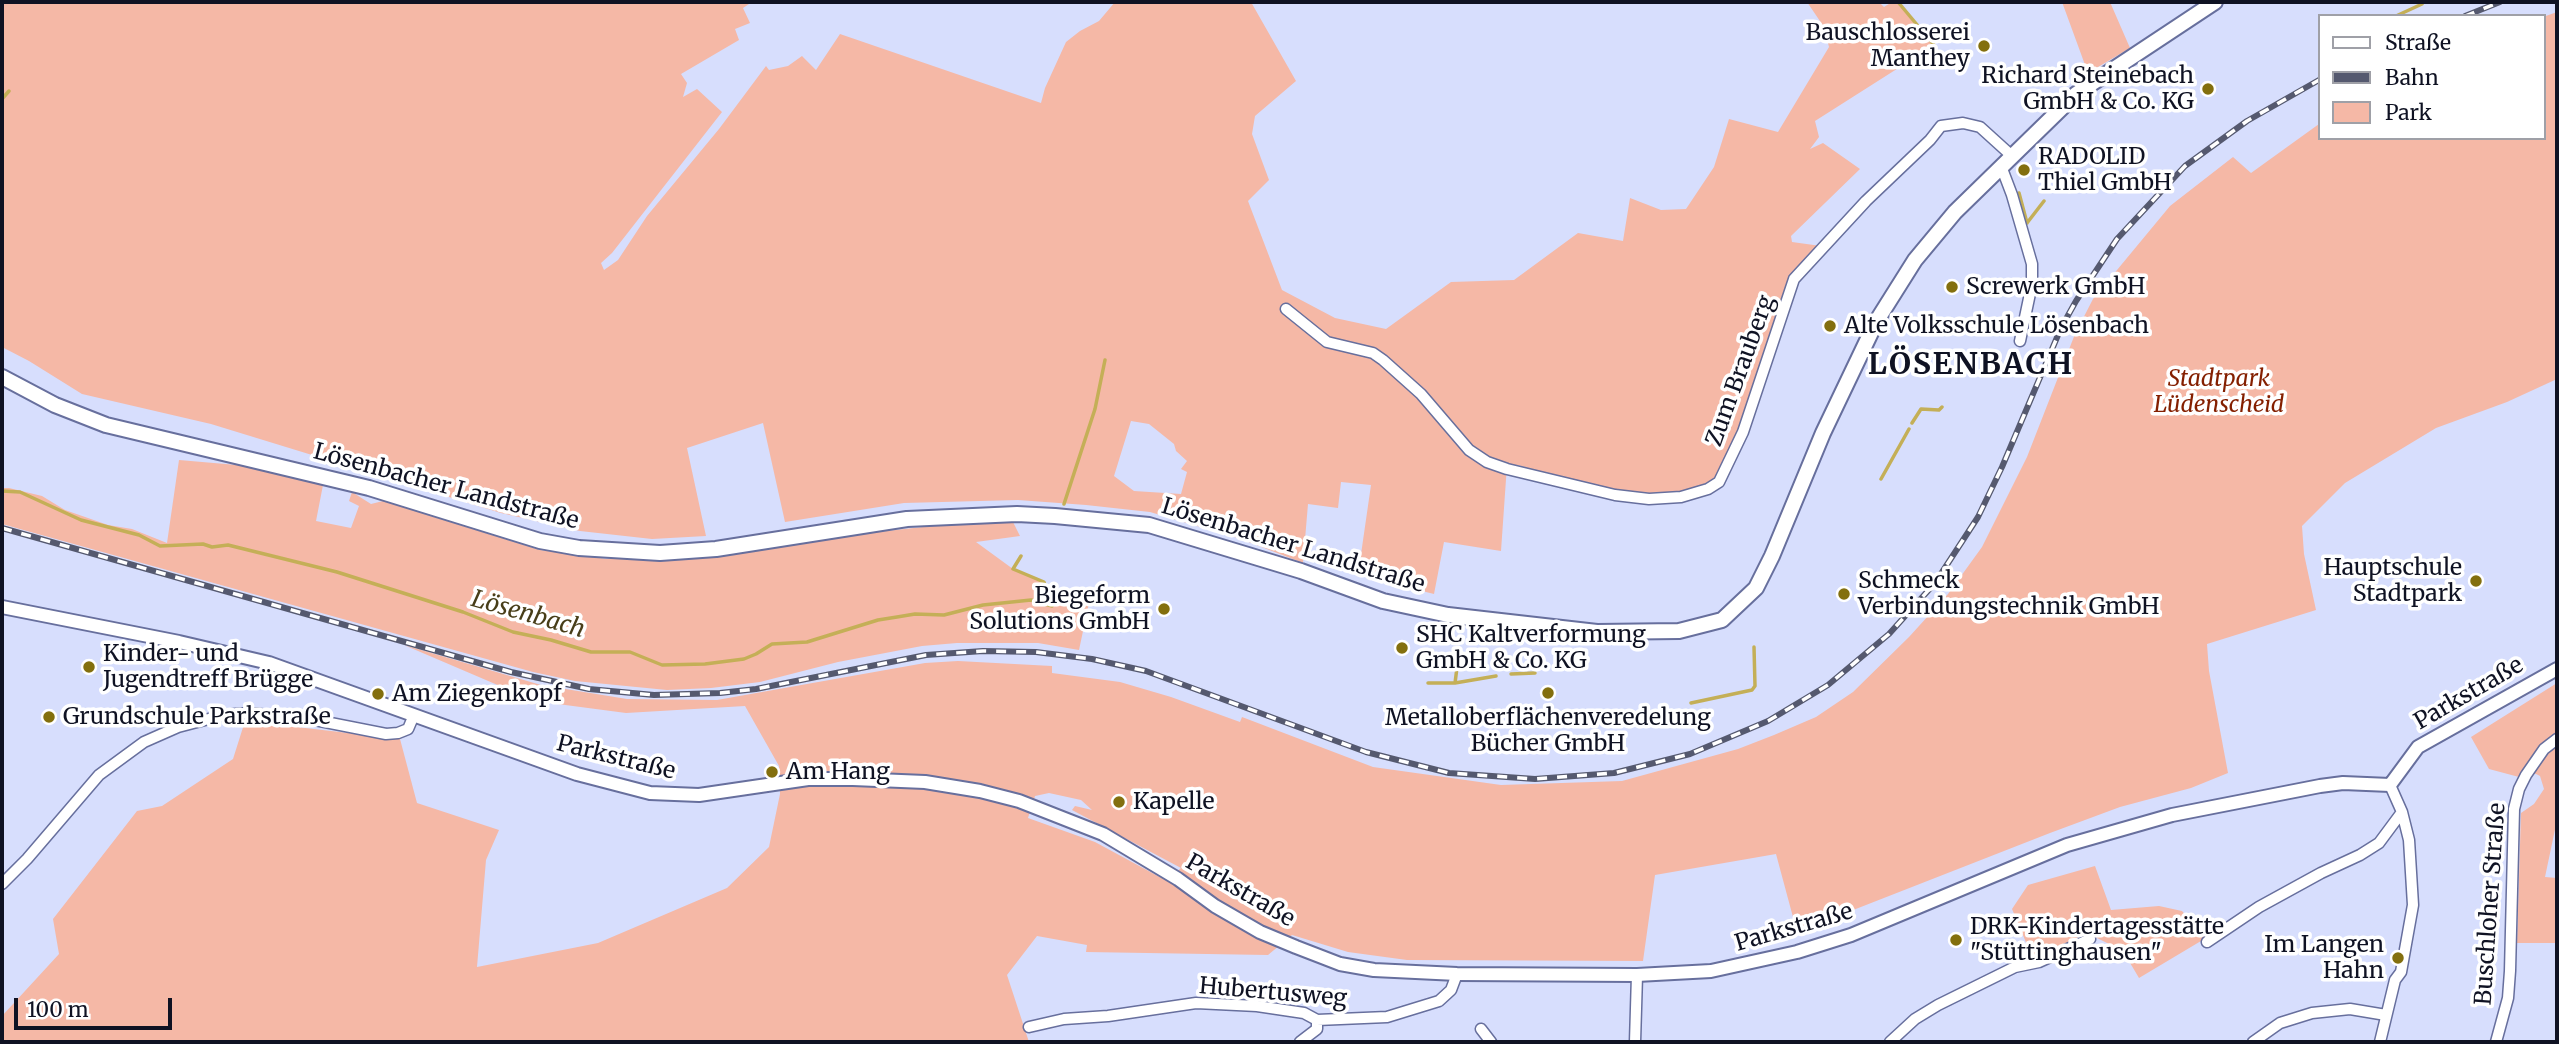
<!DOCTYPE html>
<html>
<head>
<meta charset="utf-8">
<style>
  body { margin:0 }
  #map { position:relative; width:2559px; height:1044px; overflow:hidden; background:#d7defd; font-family:Merriweather,serif }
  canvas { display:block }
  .frame { position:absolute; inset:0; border:4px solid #0f1223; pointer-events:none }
  .legend { position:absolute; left:2318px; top:14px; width:228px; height:126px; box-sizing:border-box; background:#fff; border:2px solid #9fa0a7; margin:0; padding:9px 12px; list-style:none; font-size:21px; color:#0f1223 }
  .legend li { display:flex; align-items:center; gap:14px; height:35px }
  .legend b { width:35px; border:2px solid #9fa0a7 }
  .scale { position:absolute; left:14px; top:998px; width:158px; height:32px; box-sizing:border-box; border:4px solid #0f1223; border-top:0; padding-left:9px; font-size:21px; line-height:24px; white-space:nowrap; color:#0f1223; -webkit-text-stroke:5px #fff; paint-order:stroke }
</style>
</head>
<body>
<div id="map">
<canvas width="2559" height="1044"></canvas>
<div class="frame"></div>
<ul class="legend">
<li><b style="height:9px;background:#fff"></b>Straße</li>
<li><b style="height:9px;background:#55596f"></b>Bahn</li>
<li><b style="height:19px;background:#f5b8a6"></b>Park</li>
</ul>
<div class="scale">100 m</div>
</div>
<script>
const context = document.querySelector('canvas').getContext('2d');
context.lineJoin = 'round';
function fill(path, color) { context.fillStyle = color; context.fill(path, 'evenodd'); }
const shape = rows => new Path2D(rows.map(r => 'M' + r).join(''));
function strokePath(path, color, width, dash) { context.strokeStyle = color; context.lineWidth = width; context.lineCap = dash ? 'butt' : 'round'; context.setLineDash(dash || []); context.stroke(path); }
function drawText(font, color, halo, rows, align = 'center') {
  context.font = font + ' Merriweather,serif'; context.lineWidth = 7; context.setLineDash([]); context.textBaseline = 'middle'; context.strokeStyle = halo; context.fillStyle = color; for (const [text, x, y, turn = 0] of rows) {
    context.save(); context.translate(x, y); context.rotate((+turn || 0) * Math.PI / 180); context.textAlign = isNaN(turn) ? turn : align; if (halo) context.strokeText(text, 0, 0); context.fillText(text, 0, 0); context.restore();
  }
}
fill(shape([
  [2,2,752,2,743,8,750,23,735,29,739,40,681,74,687,83,683,97,697,89,722,112,612,253,601,263,604,270,618,260,647,216,719,129,766,66,769,70,788,66,802,56,816,70,840,34,1041,103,1045,88,1066,42,1080,31,1099,21,1115,2,1251,2,1296,81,1255,116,1252,134,1269,180,1248,201,1282,290,1335,318,1386,329,1451,282,1514,280,1578,233,1623,241,1630,198,1661,210,1686,209,1714,167,1729,119,1778,132,1829,47,1824,27,1807,2,1879,2,1884,7,1892,2,1897,2,1933,46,1815,121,1819,137,1810,149,1823,143,1860,169,1791,236,1792,242,1821,246,1805,261,1741,432,1717,481,1680,496,1649,497,1601,489,1518,465,1515,469,1507,465,1501,551,1444,542,1434,594,1358,575,1371,485,1341,482,1338,508,1308,504,1303,563,1241,539,1150,512,1086,505,1018,500,904,503,785,522,763,423,687,448,706,536,652,539,580,531,501,513,211,424,82,394,29,361,2,347],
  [1131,421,1149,424,1174,444,1176,451,1187,461,1181,469,1187,472,1181,494,1134,491,1114,476],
  [2062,2,2110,2,2130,48,2088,73],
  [2557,12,2557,379,2507,402,2436,428,2345,483,2302,526,2304,554,2316,610,2207,644,2209,671,2228,773,2191,788,2120,807,2050,833,1797,932,1776,854,1655,875,1643,961,1407,960,1348,952,1292,935,1268,955,1086,952,1087,945,1037,936,1007,975,1029,1042,2,1042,2,1016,59,954,53,919,137,811,162,806,233,759,245,721,400,739,417,803,499,830,486,860,477,967,598,943,727,888,769,847,780,794,779,766,745,706,626,713,535,701,404,645,541,685,627,699,717,700,925,663,958,661,1052,666,1052,673,1120,682,1171,697,1240,722,1242,717,1373,767,1501,785,1622,781,1738,749,1774,735,1816,717,1853,692,1909,637,1948,594,1982,547,2027,457,2075,334,2093,299,2170,206,2233,157,2251,173,2319,124,2319,138,2543,138,2543,17],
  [1049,793,1081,800,1092,810,1075,806,1072,810,1181,868,1167,881,1095,842,1028,818,1035,796],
  [179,460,260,467,323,485,316,521,351,528,359,506,349,501,352,492,371,504,383,501,540,550,607,559,675,559,763,550,850,535,932,526,1013,522,1020,536,976,542,1013,569,1089,603,1079,650,1038,643,957,643,922,646,838,662,760,682,711,688,667,690,575,681,533,672,2,524,2,488,9,488,42,496,65,510,108,525,132,529,167,543],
  [2557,683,2557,820,2545,877,2557,878,2557,943,2517,943,2521,813,2534,804,2544,789,2540,776,2536,774,2522,772,2519,777,2489,769,2471,737],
  [2095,866,2111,910,2159,906,2182,911,2206,938,2139,978,2123,951,2089,934,2033,959,2012,909,2028,885]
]), '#f5b8a6');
strokePath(shape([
  [1898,2,1934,45],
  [2396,16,2422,4],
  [2,99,9,91],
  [2019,193,2027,223],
  [2027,223,2044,201],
  [1912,423,1921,409,1939,410,1942,407],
  [1881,479,1909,429],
  [2,491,20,492,81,520,139,535,160,546,203,544,212,547,228,545,337,572,463,612,513,632,551,640,591,652,630,652,662,665,705,664,744,659,756,654,772,644,807,642,878,620,897,617,915,614,944,615,983,605,1031,600,1052,606,1044,582,1013,569,1021,556],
  [1064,504,1095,409,1105,360],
  [1511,674,1535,673],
  [1428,683,1455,683,1496,676],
  [1455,683,1458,660],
  [1691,703,1752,690,1755,686,1754,647]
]), '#c4af57', 3.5);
const minor = shape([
  [2001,166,2012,195,2032,264,2032,284,2020,341],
  [1286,309,1327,342,1373,353,1383,360,1421,394,1469,450,1487,462,1507,469,1615,495,1649,499,1681,497,1708,489,1719,482,1743,432,1794,279,1866,201,1930,140,1941,126,1963,123,1980,127,2012,156],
  [2,884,27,859,99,775,144,742,178,727,224,715,249,713,315,720,386,734,398,733,408,729,414,715],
  [2207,942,2259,907,2321,873,2360,855,2379,843,2402,812],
  [1029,1027,1064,1019,1108,1016,1196,1003,1257,1006,1304,1013,1317,1020,1387,1017,1439,1001,1451,990,1457,974],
  [1481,1029,1491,1042],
  [1300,1042,1317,1029,1317,1020],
  [1635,1042,1637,975],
  [1890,1042,1915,1019,1938,1005,2015,967,2039,962,2090,939],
  [2253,1042,2280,1023,2312,1013,2350,1009,2386,1015],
  [2380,1042,2395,980,2401,972,2413,905,2409,840,2402,812,2390,785],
  [2496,1042,2508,998,2510,971,2514,809,2519,789,2526,775,2544,749,2557,739]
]);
const tertiary = shape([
  [2,607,179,642,269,663,577,774,650,793,699,795,808,779,853,779,925,782,980,791,1019,801,1103,834,1178,879,1215,906,1260,932,1296,947,1340,964,1374,970,1457,974,1637,975,1711,971,1797,952,1851,935,2067,845,2172,815,2320,786,2343,783,2390,785,2418,747,2557,669]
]);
const secondary = shape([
  [2,377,55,405,106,425,369,488,540,541,579,548,660,553,716,549,907,519,1017,514,1055,516,1149,525,1301,571,1383,601,1448,615,1597,632,1679,631,1722,620,1756,588,1772,556,1823,433,1876,322,1915,260,1955,212,2076,94,2215,2]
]);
strokePath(minor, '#676f9d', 13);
strokePath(tertiary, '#676f9d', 16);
strokePath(secondary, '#676f9d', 18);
strokePath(minor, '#fff', 10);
strokePath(tertiary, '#fff', 12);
strokePath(secondary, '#fff', 14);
const rail = shape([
  [2465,16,2500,2],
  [2,528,511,672,589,689,654,695,720,693,756,689,926,655,983,651,1036,652,1092,659,1146,671,1366,752,1449,773,1535,779,1614,773,1690,754,1768,721,1828,685,1889,634,1935,583,1978,517,2002,467,2061,328,2076,301,2117,239,2185,166,2247,121,2319,80]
]);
strokePath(rail, '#55596f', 6);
strokePath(rail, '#fff', 3.5, [10]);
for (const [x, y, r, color] of [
  [1984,46,7,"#836f0e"],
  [2208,89,7,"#836f0e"],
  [2024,170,7,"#836f0e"],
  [1952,287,7,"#836f0e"],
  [1830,326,7,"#836f0e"],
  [2476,581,7,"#836f0e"],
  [1844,594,7,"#836f0e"],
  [1164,609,7,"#836f0e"],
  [1402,648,7,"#836f0e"],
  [89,667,7,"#836f0e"],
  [1548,693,7,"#836f0e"],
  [378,694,7,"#836f0e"],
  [49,717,7,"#836f0e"],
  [772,772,7,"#836f0e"],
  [1119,802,7,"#836f0e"],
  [1956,940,7,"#836f0e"],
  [2398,958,7,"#836f0e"]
]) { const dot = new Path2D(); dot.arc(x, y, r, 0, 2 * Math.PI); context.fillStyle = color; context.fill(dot); strokePath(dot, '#fff', 2.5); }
drawText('23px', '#0f1223', '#fff', [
  ["Bauschlosserei",1970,33,"right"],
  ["Manthey",1970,59,"right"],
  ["Richard Steinebach",2194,76,"right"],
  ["GmbH & Co. KG",2194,102,"right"],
  ["RADOLID",2038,157],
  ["Thiel GmbH",2038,183],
  ["Screwerk GmbH",1966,287],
  ["Alte Volksschule Lösenbach",1844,326],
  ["Hauptschule",2462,568,"right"],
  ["Stadtpark",2462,594,"right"],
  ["Schmeck",1858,581],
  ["Verbindungstechnik GmbH",1858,607],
  ["Biegeform",1150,596,"right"],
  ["Solutions GmbH",1150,622,"right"],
  ["SHC Kaltverformung",1416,635],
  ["GmbH & Co. KG",1416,661],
  ["Kinder- und",103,654],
  ["Jugendtreff Brügge",103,680],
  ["Am Ziegenkopf",392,694],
  ["Grundschule Parkstraße",63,717],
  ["Metalloberflächenveredelung",1548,718,"center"],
  ["Bücher GmbH",1548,744,"center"],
  ["Am Hang",786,772],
  ["Kapelle",1133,802],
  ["DRK-Kindertagesstätte",1970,927],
  ["\"Stüttinghausen\"",1970,953],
  ["Im Langen",2384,945,"right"],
  ["Hahn",2384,971,"right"]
], 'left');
drawText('23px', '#0f1223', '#fff', [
  ["Zum Brauberg",1741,371,-70],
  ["Lösenbacher Landstraße",446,487,15],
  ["Lösenbacher Landstraße",1293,546,17],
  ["Parkstraße",2469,694,-30],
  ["Parkstraße",616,758,14],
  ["Parkstraße",1240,891,30],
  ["Buschloher Straße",2491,904,-86],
  ["Parkstraße",1794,928,-16],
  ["Hubertusweg",1273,993,5]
]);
drawText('italic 23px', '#841f00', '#fff', [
  ["Stadtpark",2219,379],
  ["Lüdenscheid",2219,405]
]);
drawText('italic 24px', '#483e19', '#fff', [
  ["Lösenbach",528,615,16]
]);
context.letterSpacing = '2px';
drawText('bold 30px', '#0f1223', '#fff', [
  ["LÖSENBACH",1971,366]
]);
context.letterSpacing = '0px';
</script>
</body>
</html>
